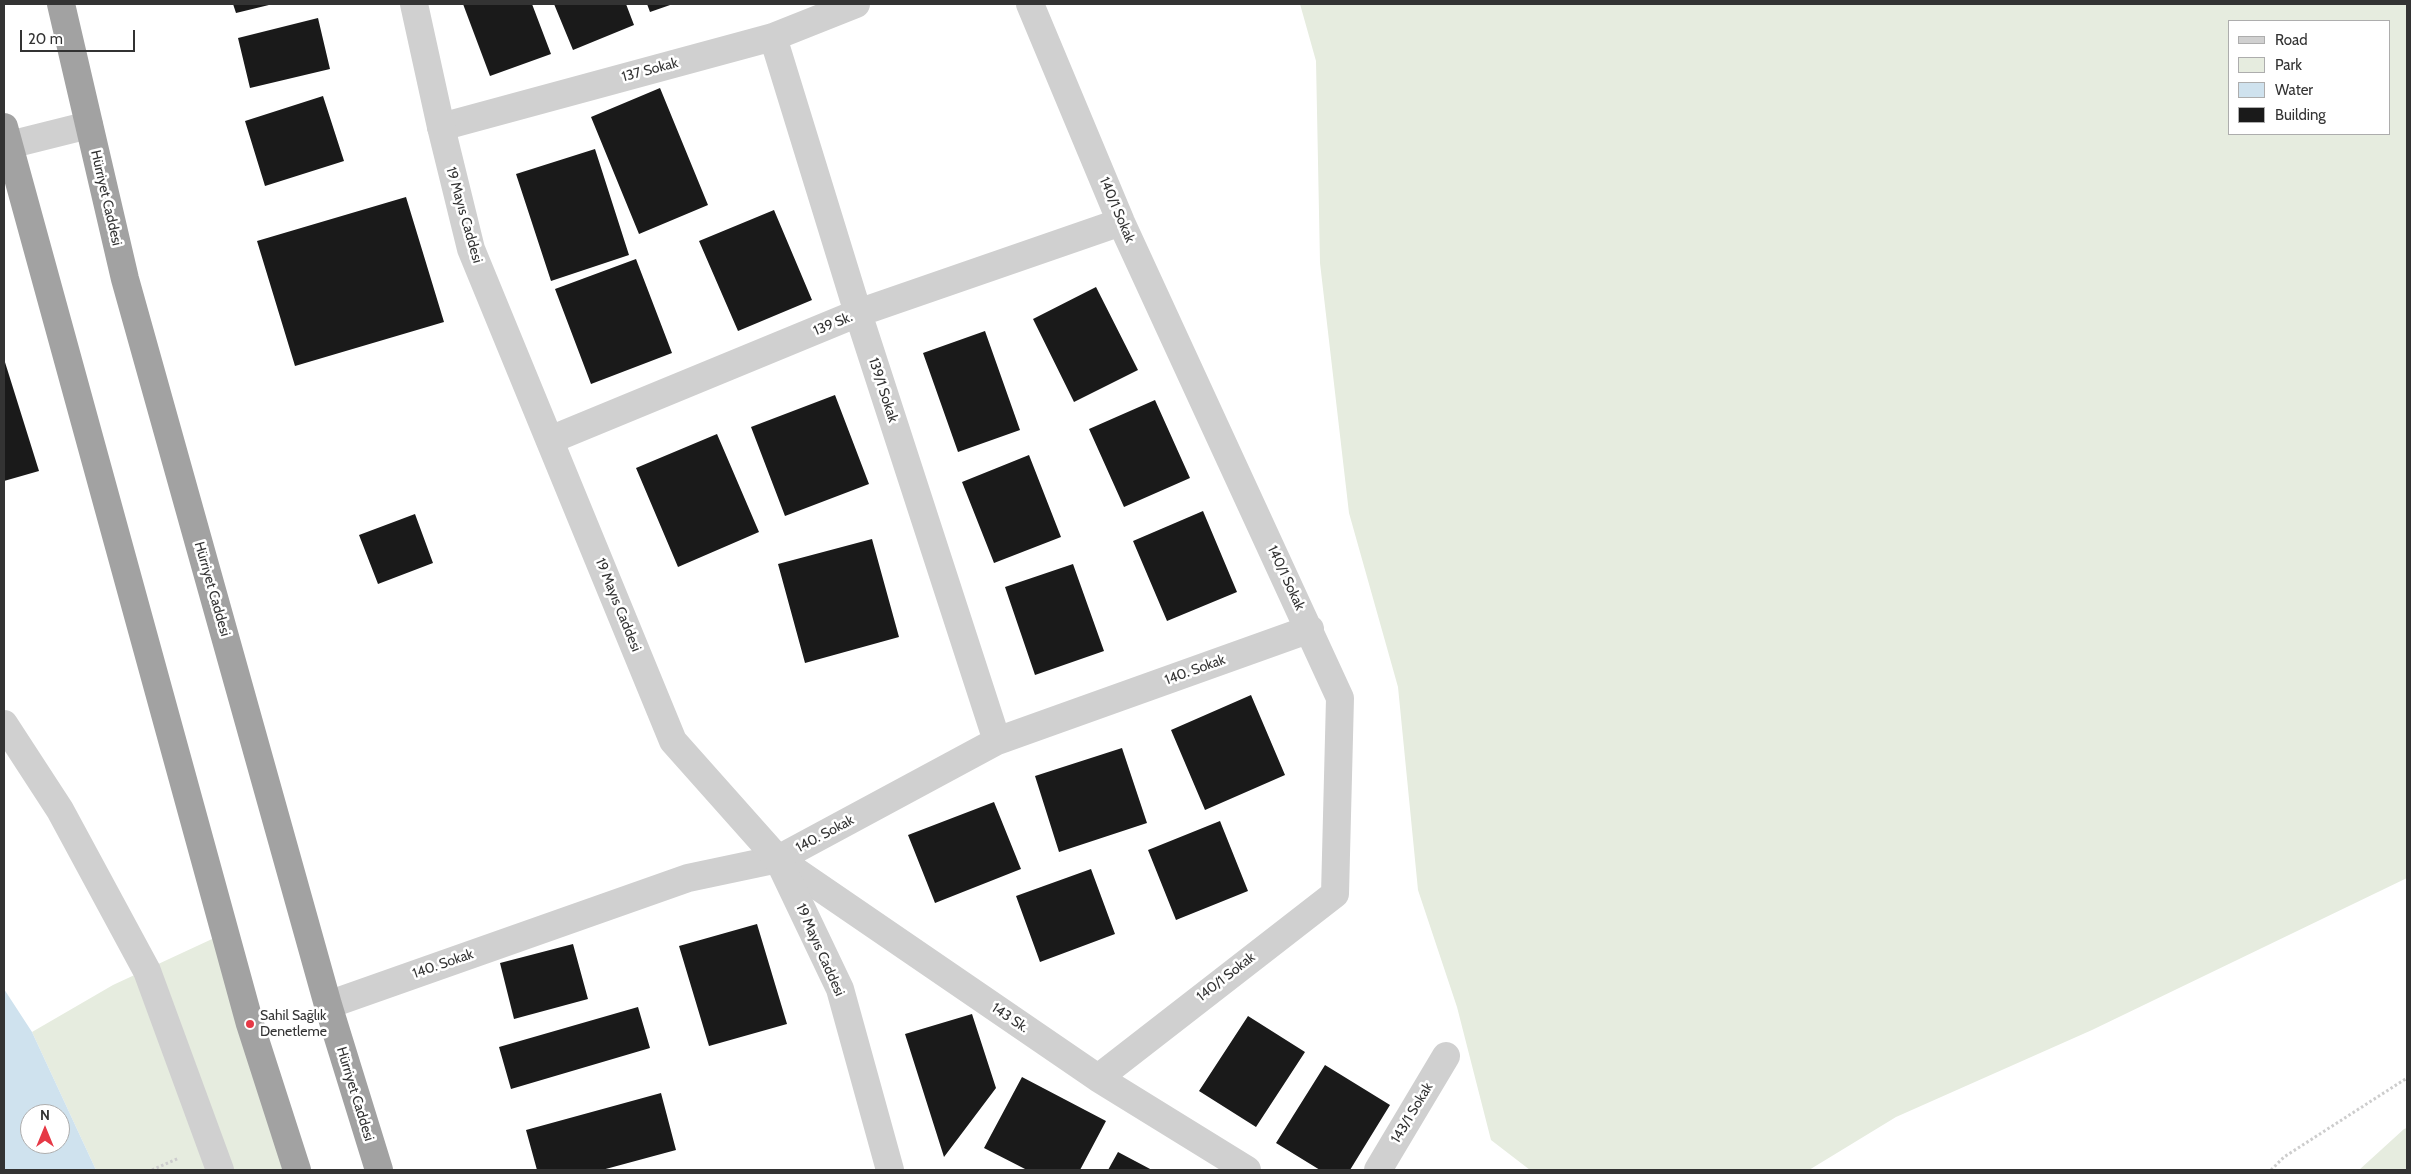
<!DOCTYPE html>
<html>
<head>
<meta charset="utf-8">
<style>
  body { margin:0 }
  #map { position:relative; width:2411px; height:1174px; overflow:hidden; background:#fff; font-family:Cabin,sans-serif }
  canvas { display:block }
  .frame { position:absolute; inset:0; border:5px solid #333; pointer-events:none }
  .legend { position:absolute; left:2228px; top:20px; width:162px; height:115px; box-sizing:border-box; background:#fff; border:1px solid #adadad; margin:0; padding:6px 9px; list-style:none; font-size:15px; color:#333 }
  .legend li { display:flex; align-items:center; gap:10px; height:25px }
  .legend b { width:25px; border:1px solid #adadad }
  .north { position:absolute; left:20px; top:1104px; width:50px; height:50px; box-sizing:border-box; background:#fff; border:1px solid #adadad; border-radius:50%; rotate:0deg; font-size:14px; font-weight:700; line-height:20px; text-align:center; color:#333 }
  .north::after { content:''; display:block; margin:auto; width:18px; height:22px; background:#e63946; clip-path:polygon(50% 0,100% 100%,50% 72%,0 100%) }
  .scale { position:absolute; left:20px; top:30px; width:115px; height:22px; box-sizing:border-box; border:2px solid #333; border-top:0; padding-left:6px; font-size:15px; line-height:18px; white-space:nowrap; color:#333; -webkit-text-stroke:4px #fff; paint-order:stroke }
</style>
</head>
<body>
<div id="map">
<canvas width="2411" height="1174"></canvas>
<div class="frame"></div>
<ul class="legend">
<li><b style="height:6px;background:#d0d0d0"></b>Road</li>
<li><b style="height:14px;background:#e6ecdf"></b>Park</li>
<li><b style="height:14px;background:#cfe2ee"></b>Water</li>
<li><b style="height:14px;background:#1a1a1a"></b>Building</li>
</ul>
<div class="north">N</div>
<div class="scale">20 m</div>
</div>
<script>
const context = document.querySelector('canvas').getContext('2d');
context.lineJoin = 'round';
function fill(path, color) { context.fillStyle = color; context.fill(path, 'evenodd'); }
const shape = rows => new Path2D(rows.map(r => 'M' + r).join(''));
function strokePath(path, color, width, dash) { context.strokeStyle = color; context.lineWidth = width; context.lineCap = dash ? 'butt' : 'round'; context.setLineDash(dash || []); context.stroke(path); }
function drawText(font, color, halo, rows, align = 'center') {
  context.font = font + ' Cabin,sans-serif'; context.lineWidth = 5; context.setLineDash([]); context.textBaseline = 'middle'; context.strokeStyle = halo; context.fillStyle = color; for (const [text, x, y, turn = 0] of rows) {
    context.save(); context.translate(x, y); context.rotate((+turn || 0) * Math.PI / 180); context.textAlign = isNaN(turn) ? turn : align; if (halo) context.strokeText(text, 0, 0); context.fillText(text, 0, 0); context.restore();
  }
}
fill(shape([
  [1300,4,2407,4,2407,878,2092,1030,1896,1117,1809,1170,1530,1170,1491,1140,1457,1007,1418,890,1398,687,1349,513,1320,263,1316,61],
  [2230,21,2390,21,2390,134,2230,134],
  [225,933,297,1170,96,1170,32,1032,113,985],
  [2407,1128,2407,1170,2359,1170,2404,1129]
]), '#e6ecdf');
fill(shape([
  [4,989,32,1032,96,1170,4,1170],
  [30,1114,60,1114,60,1144,30,1144]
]), '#cfe2ee');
fill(shape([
  [233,4,273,4,236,13],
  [463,4,532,4,551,54,490,76],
  [554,4,626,4,634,25,573,50],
  [647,4,673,4,650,12],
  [318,18,330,69,250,88,238,38],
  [660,88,708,205,639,234,591,117],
  [323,96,344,161,265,186,245,121],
  [595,149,629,255,551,281,516,174],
  [406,197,444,322,295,366,257,241],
  [774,210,812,300,738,331,699,241],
  [636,259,672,353,591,384,555,289],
  [1096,287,1138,370,1074,402,1033,319],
  [985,331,1020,430,958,452,923,353],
  [4,359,39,471,4,481],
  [835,395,869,484,785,516,751,427],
  [1155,400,1190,478,1124,507,1089,429],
  [717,434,759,532,678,567,636,468],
  [1029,455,1061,537,994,563,962,482],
  [1203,511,1237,592,1167,621,1133,541],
  [415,514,433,563,378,584,359,535],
  [872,539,899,637,805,663,778,564],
  [1073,564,1104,651,1035,675,1005,587],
  [1251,695,1285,775,1205,810,1171,730],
  [1122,748,1147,823,1059,852,1035,776],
  [994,802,1021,869,935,903,908,835],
  [1220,821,1248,891,1176,920,1148,850],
  [1091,869,1115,934,1040,962,1016,896],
  [757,924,787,1024,709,1046,679,946],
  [573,944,588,999,514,1019,500,963],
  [638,1007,650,1048,511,1089,499,1047],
  [972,1014,996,1088,944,1157,905,1034],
  [1248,1016,1305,1052,1256,1127,1199,1091],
  [1325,1065,1390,1105,1350,1170,1320,1170,1276,1143],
  [1022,1077,1106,1121,1080,1170,1027,1170,984,1148],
  [661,1093,676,1150,602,1170,537,1170,526,1130],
  [1118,1152,1152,1170,1108,1170]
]), '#1a1a1a');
strokePath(shape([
  [152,1170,179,1158],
  [2271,1170,2284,1157,2407,1078]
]), '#cdcdcd', 3, [2.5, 2.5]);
strokePath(shape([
  [1030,4,1121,222,1340,698,1335,894,1098,1078],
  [773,37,858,313,997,741],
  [441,127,773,37,856,4],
  [550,440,858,313,1121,222],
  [4,724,60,810,147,971,220,1170],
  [778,859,1098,1078,1247,1170],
  [328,1005,688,878,778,859,997,741,1310,629],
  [1378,1170,1446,1056]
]), '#d0d0d0', 28);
strokePath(shape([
  [414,4,441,127,471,249,673,741,778,859,840,989,890,1170],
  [4,144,9,145,89,125]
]), '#d0d0d0', 28);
strokePath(shape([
  [61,4,125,279,328,1005,379,1170],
  [4,127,250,1024,297,1170]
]), '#a2a2a2', 28);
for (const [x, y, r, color] of [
  [250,1024,5,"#e63946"]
]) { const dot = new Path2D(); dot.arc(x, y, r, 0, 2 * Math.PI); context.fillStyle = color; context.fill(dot); strokePath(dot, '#fff', 2); }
drawText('14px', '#333', '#fff', [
  ["137 Sokak",650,70,-15],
  ["Hürriyet Caddesi",106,198,77],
  ["140/1 Sokak",1117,210,67],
  ["19 Mayıs Caddesi",464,215,74],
  ["139 Sk.",833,324,-22],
  ["139/1 Sokak",883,390,72],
  ["140/1 Sokak",1286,578,65],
  ["Hürriyet Caddesi",212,589,74],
  ["19 Mayıs Caddesi",618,605,68],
  ["140. Sokak",1195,670,-20],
  ["140. Sokak",825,834,-28],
  ["19 Mayıs Caddesi",820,950,66],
  ["140. Sokak",443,964,-19],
  ["140/1 Sokak",1226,977,-38],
  ["143 Sk.",1010,1018,34],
  ["Hürriyet Caddesi",355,1094,73],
  ["143/1 Sokak",1412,1113,-59]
]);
drawText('14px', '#333', '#fff', [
  ["Sahil Sağlık",260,1016],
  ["Denetleme",260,1032]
], 'left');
</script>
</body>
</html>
